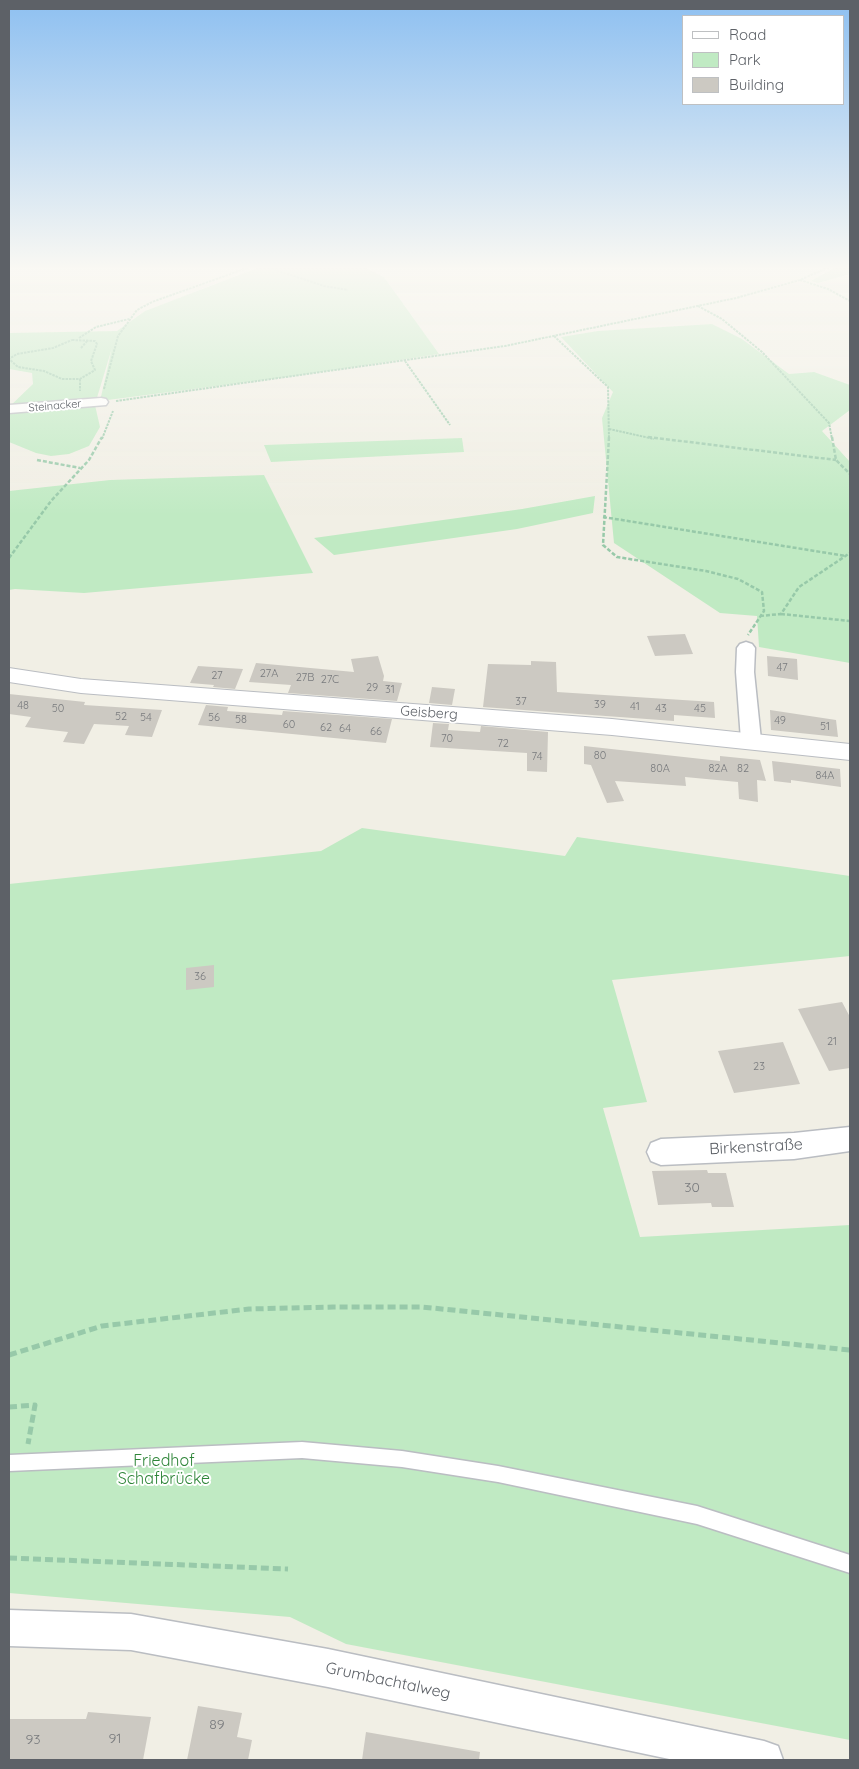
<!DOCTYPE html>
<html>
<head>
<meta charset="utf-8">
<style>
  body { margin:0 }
  #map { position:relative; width:859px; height:1769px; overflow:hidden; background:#f1efe5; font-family:Quicksand,sans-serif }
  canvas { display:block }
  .frame { position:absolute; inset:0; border:10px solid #5d6167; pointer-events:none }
  .legend { position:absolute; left:682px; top:15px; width:162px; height:90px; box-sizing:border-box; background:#fff; border:1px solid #bec0c2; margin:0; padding:6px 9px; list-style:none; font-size:15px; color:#5d6167 }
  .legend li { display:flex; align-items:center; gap:10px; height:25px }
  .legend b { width:25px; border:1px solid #bec0c2 }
</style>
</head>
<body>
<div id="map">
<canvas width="859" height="1769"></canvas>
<div class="frame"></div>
<ul class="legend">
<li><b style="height:6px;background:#fff"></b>Road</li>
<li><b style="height:14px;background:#c0eac3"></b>Park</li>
<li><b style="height:14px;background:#ccc9c2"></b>Building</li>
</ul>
</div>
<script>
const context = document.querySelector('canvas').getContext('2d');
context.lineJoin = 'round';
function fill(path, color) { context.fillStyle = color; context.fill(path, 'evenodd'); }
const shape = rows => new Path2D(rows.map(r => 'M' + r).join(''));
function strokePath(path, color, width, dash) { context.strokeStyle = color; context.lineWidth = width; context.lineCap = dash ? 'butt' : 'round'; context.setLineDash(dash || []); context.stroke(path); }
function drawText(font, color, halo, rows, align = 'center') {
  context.font = font + ' Quicksand,sans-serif'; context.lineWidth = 4; context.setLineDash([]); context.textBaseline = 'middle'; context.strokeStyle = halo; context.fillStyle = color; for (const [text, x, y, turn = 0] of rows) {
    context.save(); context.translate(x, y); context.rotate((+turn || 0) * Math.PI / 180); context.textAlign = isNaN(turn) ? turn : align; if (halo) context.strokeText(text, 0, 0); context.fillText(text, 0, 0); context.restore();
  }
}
fill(shape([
  [260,267,363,267,384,277,439,354,294,376,100,401,112,348,96,401,9,407,33,384,32,373,9,369,9,333,117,331,145,311],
  [836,267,850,267,850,274,818,283,811,281],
  [712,324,742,339,789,374,814,372,850,385,850,410,822,431,850,462,850,663,759,647,757,616,720,613,614,543,602,418,613,392,561,337,598,331],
  [95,405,100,427,89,446,69,454,51,456,36,453,9,442,9,412],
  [462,438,464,452,271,462,264,445],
  [264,475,313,573,84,593,15,589,9,590,9,491,110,480],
  [595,496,593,513,517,529,334,555,314,538,522,509],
  [362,828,565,856,577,837,850,876,850,956,612,980,647,1102,603,1108,640,1237,850,1225,850,1740,346,1644,290,1617,9,1593,9,884,321,851]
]), '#c0eac3');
fill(shape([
  [685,634,693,654,655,656,647,636],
  [378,656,384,676,383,681,402,683,397,701,288,693,291,685,249,682,256,663,354,672,351,659],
  [767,656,797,659,798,680,768,676],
  [531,661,556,662,557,692,714,702,715,718,674,715,674,721,483,707,488,664,531,665],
  [198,666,243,669,235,689,213,687,214,685,190,683],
  [432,687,455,689,452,705,429,703],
  [9,694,85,702,84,705,162,710,152,737,125,735,129,726,94,724,84,744,63,742,68,732,25,727,31,717,9,714],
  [206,705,228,707,227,711,282,715,283,711,392,719,386,743,198,725],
  [770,710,836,720,838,737,771,730],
  [433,723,449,724,448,730,480,732,481,726,548,732,547,772,527,771,527,753,430,747],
  [584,746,720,761,720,756,760,760,766,781,757,780,758,802,739,799,738,782,685,777,686,786,615,781,624,801,607,803,591,765,584,764],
  [772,761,840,769,841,787,791,780,791,783,774,781],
  [214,965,214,987,186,990,186,968],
  [842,1002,850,1017,850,1068,829,1071,798,1009],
  [783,1042,800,1084,734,1093,718,1051],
  [707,1170,708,1173,726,1173,734,1207,712,1207,711,1203,658,1205,652,1171],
  [198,1706,242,1713,237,1737,252,1740,248,1760,187,1760],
  [88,1712,151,1717,143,1760,9,1760,9,1719,86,1719],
  [366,1732,480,1752,479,1760,362,1760]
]), '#ccc9c2');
const service = shape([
  [302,1442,402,1451,498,1466,697,1506,850,1555,850,1573,697,1524,498,1482,402,1467,302,1458,9,1471,9,1455,302,1442]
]);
const minor = shape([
  [101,398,106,399,108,402,106,405,9,413,9,405,101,398],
  [746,642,752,644,755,648,754,672,761,740,758,745,751,747,744,745,741,740,736,672,737,648,740,644,746,642],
  [850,1127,850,1151,794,1159,661,1165,651,1161,647,1152,651,1143,661,1139,794,1133,850,1127],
  [9,1610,131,1614,328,1649,764,1741,778,1746,783,1760,674,1760,328,1687,131,1650,9,1646,9,1610]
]);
const tertiary = shape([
  [9,668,81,679,612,719,850,744,850,760,612,735,81,693,9,682,9,668]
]);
strokePath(service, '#babdc2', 3);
strokePath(minor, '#babdc2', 3);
strokePath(tertiary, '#babdc2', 2);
strokePath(shape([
  [267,267,324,286,348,290],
  [800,280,828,289,850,301],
  [698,306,722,319,762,352,829,423,832,439],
  [554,336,608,387,609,439],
  [79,338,96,327,129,319],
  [72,340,95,341,97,344,91,361,95,370,80,379,62,379,44,371,18,367,9,359,17,354,53,348,72,340],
  [81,348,88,340],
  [405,361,450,425],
  [80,379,80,391],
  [104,389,118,336,137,310,152,302,250,267],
  [116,401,505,346,736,298,800,280,829,267],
  [609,429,654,439],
  [102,439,113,411]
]), '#97c9a9', 2, [2.5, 1]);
strokePath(shape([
  [609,437,603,545,617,557,706,571,738,579,762,592,764,611,748,635],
  [648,437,836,460],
  [832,437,836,460,850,474],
  [37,460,80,468],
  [603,517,846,556],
  [9,558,51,501,89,460,102,437],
  [781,614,850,621],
  [760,616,781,614,799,587,850,553]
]), '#97c9a9', 2.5, [4, 2]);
strokePath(shape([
  [9,1355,102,1326,249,1309,333,1307,422,1307,850,1350],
  [9,1407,35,1405,28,1444],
  [9,1558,288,1569]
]), '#97c9a9', 5, [8, 4]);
fill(service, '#fff');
fill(minor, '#fff');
fill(tertiary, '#fff');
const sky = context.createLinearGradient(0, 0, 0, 515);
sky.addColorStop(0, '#8ec0f1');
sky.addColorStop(0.52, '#f9f8f3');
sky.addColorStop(1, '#f9f8f300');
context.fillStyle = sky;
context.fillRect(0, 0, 859, 515);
drawText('11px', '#5d6167', '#fff', [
  ["Steinacker",55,406,-5]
]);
drawText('11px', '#797b7e', null, [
  ["47",782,668],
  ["27A",269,674],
  ["27",217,676],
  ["27B",305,678],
  ["27C",330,680],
  ["29",372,688],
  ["31",390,690],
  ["37",521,702],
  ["39",600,705],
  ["48",23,706],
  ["41",635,707],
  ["50",58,709],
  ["43",661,709],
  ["45",700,709],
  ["52",121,717],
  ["54",146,718],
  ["56",214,718],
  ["58",241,720],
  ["49",780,721],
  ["60",289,725],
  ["51",825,727],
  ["62",326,728],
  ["64",345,729],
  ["66",376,732],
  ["70",447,739],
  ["72",503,744],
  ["80",600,756],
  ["74",537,757],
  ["80A",660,769],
  ["82A",718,769],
  ["82",743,769],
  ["84A",825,776],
  ["36",200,977],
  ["21",832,1042],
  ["23",759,1067]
]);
drawText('14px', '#5d6167', '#fff', [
  ["Geisberg",429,713,4]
]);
drawText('14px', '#797b7e', null, [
  ["30",692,1188],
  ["89",217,1725],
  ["91",115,1739],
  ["93",33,1740]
]);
drawText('16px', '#5d6167', '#fff', [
  ["Birkenstraße",756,1147,-3],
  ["Grumbachtalweg",388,1681,12]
]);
drawText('16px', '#2e8538', '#fff', [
  ["Friedhof",164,1461],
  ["Schafbrücke",164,1479]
]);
</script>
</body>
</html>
